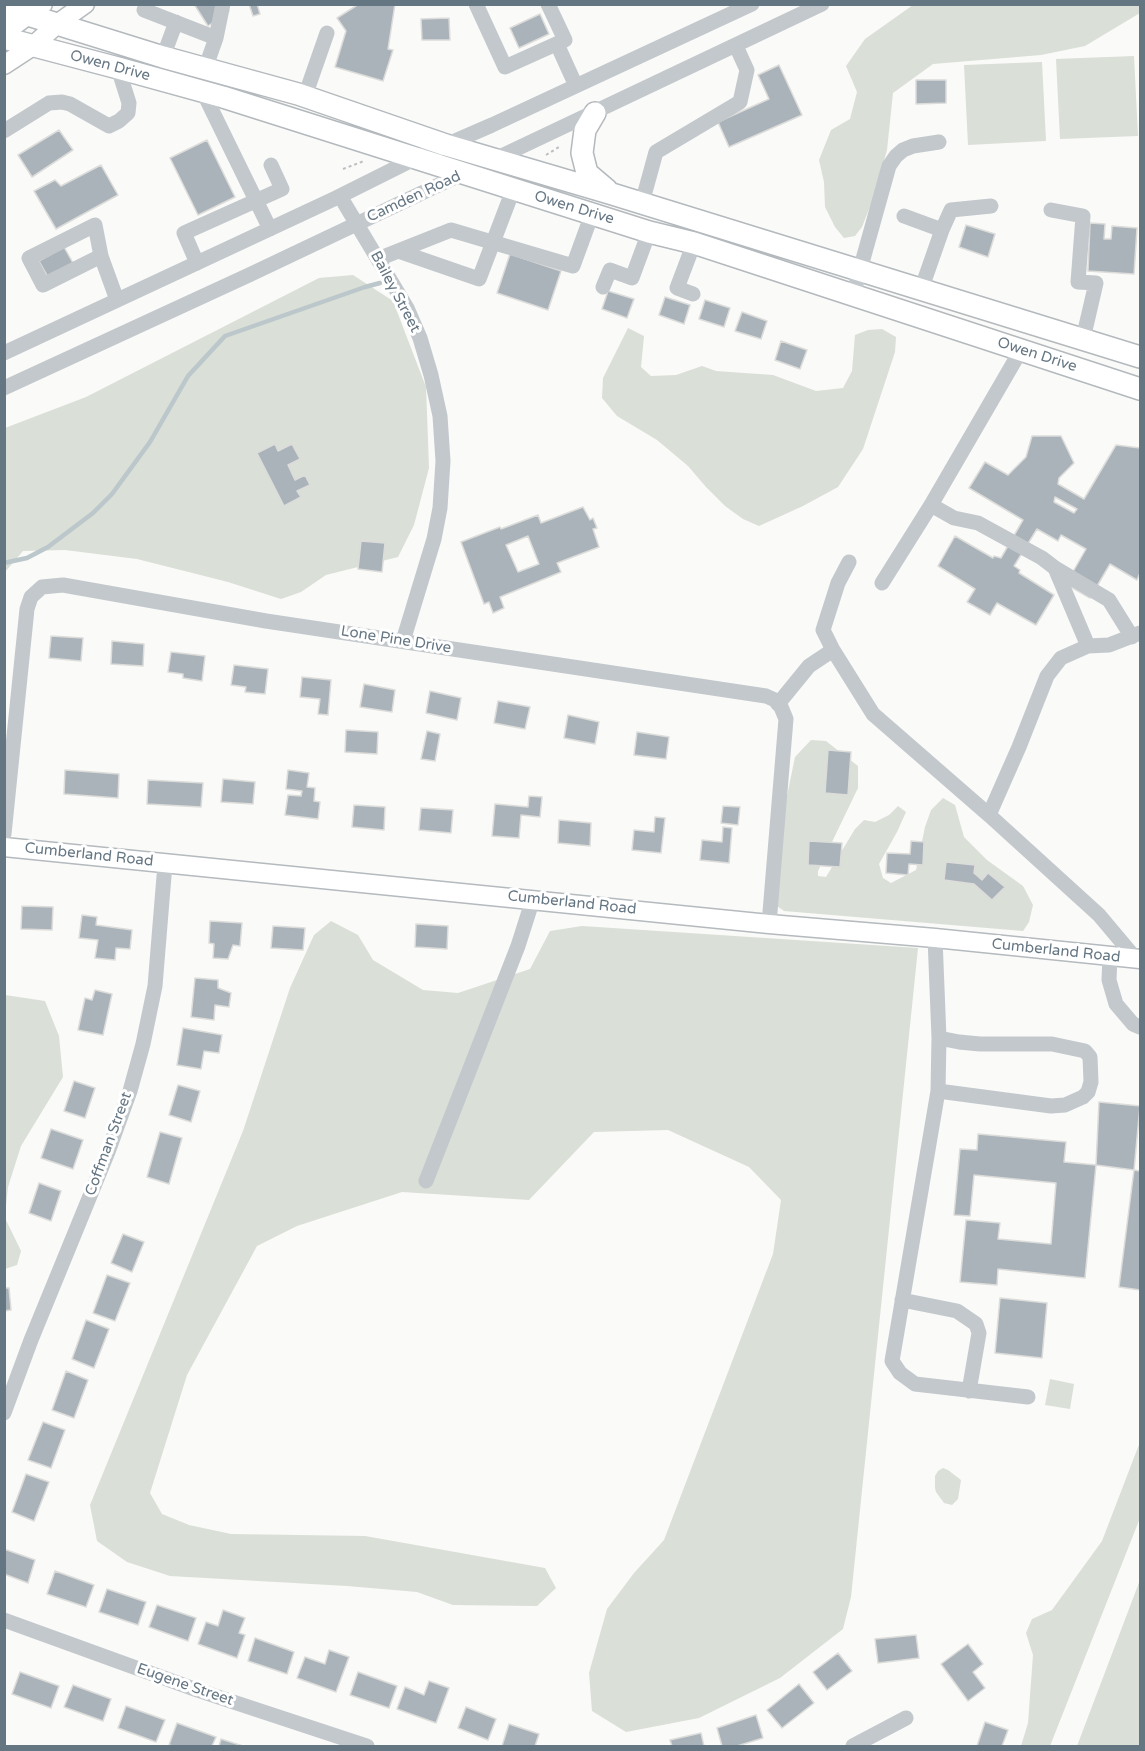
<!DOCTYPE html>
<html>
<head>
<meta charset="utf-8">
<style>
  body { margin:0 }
  #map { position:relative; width:1145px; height:1751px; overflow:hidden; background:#fafaf8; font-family:"Varela Round",sans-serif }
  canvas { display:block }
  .frame { position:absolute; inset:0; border:6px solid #657683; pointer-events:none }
</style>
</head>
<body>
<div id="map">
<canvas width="1145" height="1751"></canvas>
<div class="frame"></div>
</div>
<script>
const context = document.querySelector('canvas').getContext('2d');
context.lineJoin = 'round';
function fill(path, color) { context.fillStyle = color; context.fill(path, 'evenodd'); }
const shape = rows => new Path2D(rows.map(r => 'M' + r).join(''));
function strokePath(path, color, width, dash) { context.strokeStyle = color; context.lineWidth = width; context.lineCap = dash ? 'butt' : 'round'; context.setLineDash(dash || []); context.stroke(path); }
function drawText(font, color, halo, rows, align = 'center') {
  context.font = font + ' "Varela Round",sans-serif'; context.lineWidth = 6; context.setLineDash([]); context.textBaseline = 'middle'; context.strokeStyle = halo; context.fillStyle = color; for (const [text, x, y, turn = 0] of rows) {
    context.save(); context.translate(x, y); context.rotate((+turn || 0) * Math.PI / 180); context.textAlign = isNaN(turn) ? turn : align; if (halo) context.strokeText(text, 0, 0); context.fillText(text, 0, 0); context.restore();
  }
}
fill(shape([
  [913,5,1140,5,1140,13,1085,46,1041,55,933,64,893,93,887,150,873,199,862,227,855,236,844,238,835,227,825,207,824,182,819,160,831,130,850,119,857,92,846,66,865,39],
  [1134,56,1138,136,1060,139,1056,59],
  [1042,62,1046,141,968,145,964,65],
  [353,275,393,301,426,387,429,468,414,525,398,557,326,575,301,592,281,599,228,582,137,559,65,550,23,551,5,572,5,428,86,397,319,278],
  [628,328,644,336,641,367,651,376,676,375,702,366,716,371,773,375,816,391,843,388,852,371,855,335,868,330,882,329,896,337,895,352,863,449,838,487,803,506,759,526,743,519,725,506,706,487,688,466,657,440,617,416,602,398,603,378],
  [811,740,826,741,858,766,858,788,818,871,818,876,826,877,855,829,864,820,875,822,889,815,898,806,906,812,897,832,879,864,883,878,891,883,916,870,925,827,931,810,943,798,955,805,964,837,987,860,1023,886,1033,905,1029,922,1023,931,784,911,777,906,786,801,795,757],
  [331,921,358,935,373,960,423,990,458,993,530,969,550,931,582,926,918,948,851,1597,843,1629,780,1678,699,1718,626,1732,592,1711,589,1673,607,1609,634,1573,664,1540,773,1254,781,1200,749,1167,668,1130,594,1132,529,1200,402,1192,297,1226,257,1246,187,1375,150,1493,162,1514,189,1525,231,1534,365,1536,545,1568,556,1588,537,1606,453,1605,417,1592,347,1586,170,1576,127,1562,97,1541,90,1505,243,1131,290,988,314,935],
  [5,995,45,1001,59,1036,63,1077,21,1146,8,1187,5,1215],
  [5,1218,21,1251,17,1265,5,1269],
  [1050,1379,1074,1384,1070,1409,1045,1405],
  [1140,1442,1140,1518,1050,1746,1021,1746,1028,1723,1033,1655,1026,1633,1032,1619,1052,1610,1102,1541],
  [943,1468,948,1470,961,1480,958,1499,952,1505,944,1503,936,1492,935,1488,935,1476,938,1471],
  [1140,1580,1140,1746,1077,1746]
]), '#dadfd7');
strokePath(shape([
  [4,563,27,558,48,547,93,513,112,494,150,442,188,376,225,336,365,287,380,283]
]), '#bbc7cb', 4.5);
const building = shape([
  [194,4,225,4,229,11,208,26,194,4],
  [249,4,257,4,260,14,253,16,249,4],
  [359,4,395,4,388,49,393,50,383,81,335,67,346,31,337,18,359,4],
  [540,14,549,34,519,48,510,28,540,14],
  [449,18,450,40,422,40,421,19,449,18],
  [779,65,802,115,729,147,718,122,769,99,758,75,779,65],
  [916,80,946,80,946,103,916,104,916,80],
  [59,130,73,150,32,177,18,155,59,130],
  [207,140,235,197,198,215,170,158,207,140],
  [101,165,118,195,56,229,34,191,55,180,61,186,101,165],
  [1090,223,1105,224,1104,239,1111,239,1112,226,1137,228,1134,274,1088,271,1090,223],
  [966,225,995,234,988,257,959,247,966,225],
  [64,247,73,263,48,277,39,261,64,247],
  [510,254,561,271,548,310,497,293,510,254],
  [608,291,634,299,627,318,602,309,608,291],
  [665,297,690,305,684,324,659,315,665,297],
  [705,300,730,308,724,327,699,319,705,300],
  [742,312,767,321,761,339,735,331,742,312],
  [781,341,807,350,800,369,775,360,781,341],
  [1032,436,1061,436,1074,463,1059,478,1058,484,1084,499,1116,445,1140,448,1140,573,1137,580,1110,564,1090,598,1066,584,1086,549,1061,535,1058,541,1037,529,1014,566,1020,570,1019,573,1054,595,1036,625,997,603,990,615,967,602,975,589,938,566,955,536,993,558,994,556,1001,558,1023,520,969,488,985,462,1008,475,1026,457,1032,436],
  [1055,497,1077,509,1074,513,1054,502,1055,497],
  [275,444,278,451,292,444,300,459,288,465,295,480,305,475,310,485,297,491,301,497,284,506,257,453,275,444],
  [583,507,590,520,593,518,597,528,593,529,599,547,557,563,561,572,500,597,504,608,493,613,489,602,484,604,461,542,500,527,501,529,538,515,541,523,583,507],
  [528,536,539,564,518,572,506,545,528,536],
  [361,541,385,543,382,572,358,569,361,541],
  [51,636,83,638,81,661,49,658,51,636],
  [112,641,144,644,143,666,111,664,112,641],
  [171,652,205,656,202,681,183,678,183,674,168,672,171,652],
  [234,665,268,669,265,694,245,692,246,687,231,685,234,665],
  [302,677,331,680,328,715,318,714,320,699,300,697,302,677],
  [364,684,395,690,392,712,360,707,364,684],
  [430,691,461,698,457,720,426,713,430,691],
  [498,701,530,707,525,729,494,723,498,701],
  [568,715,599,722,595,744,564,738,568,715],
  [346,730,378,732,377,754,345,752,346,730],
  [427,731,440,734,435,761,421,759,427,731],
  [637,732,669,737,666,759,634,755,637,732],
  [828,750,851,752,848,795,825,793,828,750],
  [65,770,119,774,118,798,64,794,65,770],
  [288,770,309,773,307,787,315,788,314,801,320,802,318,819,285,815,288,795,301,796,302,791,286,789,288,770],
  [223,779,255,782,253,804,221,802,223,779],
  [148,780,203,783,201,807,147,804,148,780],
  [529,796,542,797,540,817,521,815,519,838,492,836,495,804,528,807,529,796],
  [354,805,385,807,384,830,352,827,354,805],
  [723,806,740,807,738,825,721,823,723,806],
  [421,808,453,810,451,833,419,830,421,808],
  [655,817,665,818,661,853,632,850,634,830,654,832,655,817],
  [559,820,591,823,590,846,558,843,559,820],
  [723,827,732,828,729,863,700,860,702,840,722,842,723,827],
  [809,841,842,843,840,867,808,865,809,841],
  [911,841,924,842,923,865,909,864,908,875,886,873,887,853,910,854,911,841],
  [946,862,975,865,974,873,982,880,988,873,1005,887,992,900,974,884,944,880,946,862],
  [22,906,53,907,52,930,21,929,22,906],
  [82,915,97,917,96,925,132,930,130,949,116,948,115,960,95,958,98,940,79,938,82,915],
  [210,921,242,923,240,946,233,945,228,959,213,958,214,944,209,943,210,921],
  [416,924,448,926,447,949,415,947,416,924],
  [273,926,305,928,303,950,271,948,273,926],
  [195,978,218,980,218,988,231,993,229,1007,215,1005,214,1020,191,1017,195,978],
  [95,990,112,994,103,1035,78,1030,85,998,92,1000,95,990],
  [183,1028,222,1035,219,1053,204,1051,201,1069,177,1065,183,1028],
  [74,1081,95,1088,85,1118,64,1111,74,1081],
  [178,1085,200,1091,191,1122,169,1115,178,1085],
  [1099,1102,1140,1106,1134,1170,1096,1165,1099,1102],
  [51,1129,83,1140,73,1169,41,1158,51,1129],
  [160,1132,182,1138,169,1184,147,1177,160,1132],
  [978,1134,1066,1142,1064,1162,1096,1165,1085,1278,998,1269,997,1285,960,1282,966,1220,1000,1223,998,1239,1051,1244,1056,1183,974,1175,970,1216,954,1215,960,1149,977,1150,978,1134],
  [1134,1170,1140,1171,1140,1290,1119,1287,1134,1170],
  [39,1183,61,1191,51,1221,29,1213,39,1183],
  [123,1234,144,1242,132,1272,111,1263,123,1234],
  [107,1275,130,1283,115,1321,93,1313,107,1275],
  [4,1288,9,1288,11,1310,4,1311,4,1288],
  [1000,1298,1047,1303,1042,1358,995,1353,1000,1298],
  [86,1320,109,1329,94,1368,72,1359,86,1320],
  [66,1371,88,1380,74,1418,52,1410,66,1371],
  [43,1422,65,1430,51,1468,28,1460,43,1422],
  [26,1474,49,1482,34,1521,12,1512,26,1474],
  [4,1549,35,1560,28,1583,4,1574,4,1549],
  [55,1571,94,1585,86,1607,47,1594,55,1571],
  [107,1589,146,1602,138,1625,99,1612,107,1589],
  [157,1605,196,1618,188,1641,149,1627,157,1605],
  [223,1610,245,1618,239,1633,245,1635,237,1658,198,1644,206,1622,218,1626,223,1610],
  [916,1635,919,1658,878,1663,875,1639,916,1635],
  [255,1638,294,1652,287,1674,248,1661,255,1638],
  [968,1644,983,1664,973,1672,985,1688,968,1701,941,1664,968,1644],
  [329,1650,349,1657,336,1692,297,1678,305,1657,325,1664,329,1650],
  [838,1653,852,1671,827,1690,813,1672,838,1653],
  [20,1672,59,1686,51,1708,12,1694,20,1672],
  [358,1672,397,1686,389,1708,350,1695,358,1672],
  [429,1681,449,1688,436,1723,397,1709,405,1687,424,1695,429,1681],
  [799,1684,814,1703,782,1728,767,1710,799,1684],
  [73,1685,111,1699,103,1721,64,1707,73,1685],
  [126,1706,165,1720,156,1742,118,1728,126,1706],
  [466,1707,496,1719,488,1740,458,1728,466,1707],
  [756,1715,763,1738,737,1746,722,1746,717,1728,756,1715],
  [985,1722,1008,1730,1002,1746,977,1746,985,1722],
  [177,1723,216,1737,212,1746,173,1746,169,1745,177,1723],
  [509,1724,539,1734,535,1746,502,1746,509,1724],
  [701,1733,704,1746,672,1746,670,1740,701,1733],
  [221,1739,243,1746,219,1746,221,1739]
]);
fill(building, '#aab3b9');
strokePath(building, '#dcdcda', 1.5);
const major = shape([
  [4,33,43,4],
  [4,65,33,46,57,24,85,4],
  [4,847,769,924,935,938,1140,959]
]);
const highway = shape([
  [4,11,28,15,163,57,298,94,446,145,609,193,1140,357],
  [4,38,118,68,223,97,649,232,694,243,1140,389],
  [595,113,585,130,582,153,587,173,607,190]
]);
strokePath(major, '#b5babe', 21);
strokePath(highway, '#b4b9bd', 24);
strokePath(shape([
  [546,155,559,147],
  [343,169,364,161]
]), '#bbbfc2', 2, [3, 3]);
strokePath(shape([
  [147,4,144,10,216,38],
  [476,4,505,67,565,40,548,4],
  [557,44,576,86],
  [163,57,176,22],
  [205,69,216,38,223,4],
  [203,92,270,229],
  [305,96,327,33],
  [4,131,49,103,62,102,70,104,109,126,119,121,128,113,129,103,118,68],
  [491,161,822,4],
  [340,196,407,308,420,338,431,375,440,416,443,461,440,508,434,539,403,641],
  [642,203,656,152,740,102,747,70,736,46],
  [1051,210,1083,216,1078,282,1096,283,1083,339],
  [904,216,942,230,951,210,991,206],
  [398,251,479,279,513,190],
  [101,256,95,225,29,258,43,285,101,256,117,300],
  [378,259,451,230,573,266,592,214],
  [197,263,184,233,282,189,271,165],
  [603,287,610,270,632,278,649,232],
  [921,290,942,230],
  [693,294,677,288,694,243],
  [853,295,889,166,896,156,903,150,913,146,939,142],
  [4,353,336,198,416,158,492,125,752,4],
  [4,388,249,275,466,172],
  [931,505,954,518,978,523,1042,558,1055,568,1088,646],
  [1055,568,1109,600,1132,637],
  [882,583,931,505,1021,350],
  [833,650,823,630,838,583,849,562],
  [778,704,809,666,833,650,873,714,989,815],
  [4,834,27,609,31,597,42,587,63,585,266,621,766,696,775,700,781,707,786,719,769,924],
  [935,938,939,1038,938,1091,892,1361,900,1373,915,1384,1028,1397],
  [1110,956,1109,980,1116,1004,1133,1024,1140,1027],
  [1136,959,1099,915,989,815,1019,747,1047,676,1061,658,1088,646,1109,645,1140,633],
  [938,1091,1051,1106,1065,1105,1083,1097,1088,1092,1091,1082,1090,1057,1085,1051,1052,1044,980,1044,959,1042,939,1038],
  [426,1181,518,946,533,899],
  [902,1300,957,1311,976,1324,979,1333,969,1391],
  [4,1413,31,1340,108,1152,130,1091,143,1044,155,986,165,864],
  [4,1620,197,1690,367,1746],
  [853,1746,906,1718]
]), '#c3c8cc', 15);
strokePath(major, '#fff', 18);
strokePath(highway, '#fff', 21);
drawText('15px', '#657683', '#fff', [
  ["Owen Drive",110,66,15],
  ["Camden Road",414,197,-25],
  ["Owen Drive",574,208,17],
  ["Bailey Street",395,292,62],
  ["Owen Drive",1037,355,18],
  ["Lone Pine Drive",396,640,9],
  ["Cumberland Road",89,855,6],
  ["Cumberland Road",572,903,6],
  ["Cumberland Road",1056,951,6],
  ["Coffman Street",109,1144,-70],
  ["Eugene Street",185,1685,19]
]);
</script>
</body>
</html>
